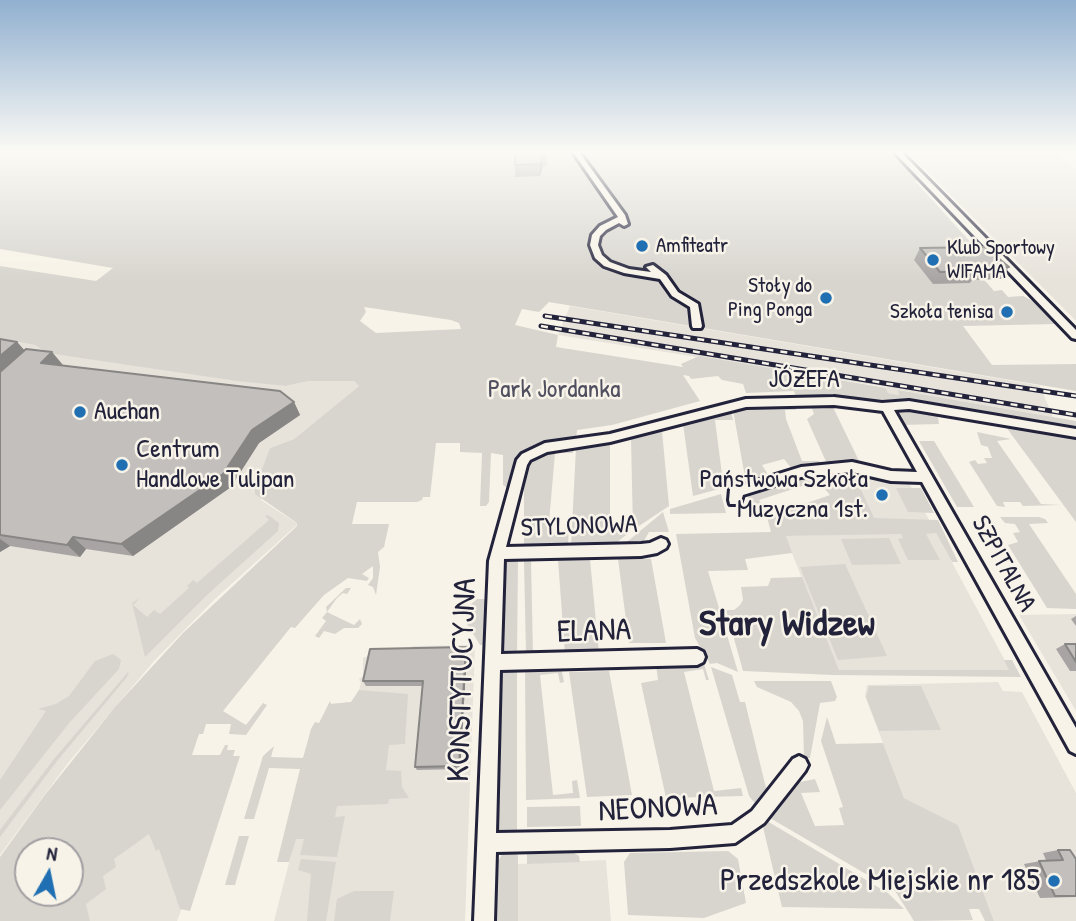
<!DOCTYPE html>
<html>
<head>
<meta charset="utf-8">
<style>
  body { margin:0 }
  #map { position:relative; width:1076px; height:921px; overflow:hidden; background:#f7f3e8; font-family:"Patrick Hand",sans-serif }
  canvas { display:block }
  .north { position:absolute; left:14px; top:837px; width:70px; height:70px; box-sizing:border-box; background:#f7f3e8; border:2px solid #a29fa3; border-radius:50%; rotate:9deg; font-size:19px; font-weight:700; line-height:28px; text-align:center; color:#22223b }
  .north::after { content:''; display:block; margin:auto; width:24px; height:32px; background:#1f6fb2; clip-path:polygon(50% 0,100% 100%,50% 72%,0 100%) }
</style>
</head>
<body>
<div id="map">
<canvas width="1076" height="921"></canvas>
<div class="north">N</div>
</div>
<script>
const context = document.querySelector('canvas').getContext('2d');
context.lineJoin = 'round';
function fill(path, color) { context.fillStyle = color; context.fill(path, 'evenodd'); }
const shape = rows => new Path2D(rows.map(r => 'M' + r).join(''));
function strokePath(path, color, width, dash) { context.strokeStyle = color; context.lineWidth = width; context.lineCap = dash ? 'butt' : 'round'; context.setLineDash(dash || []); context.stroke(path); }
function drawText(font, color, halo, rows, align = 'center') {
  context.font = font + ' "Patrick Hand",sans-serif'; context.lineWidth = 5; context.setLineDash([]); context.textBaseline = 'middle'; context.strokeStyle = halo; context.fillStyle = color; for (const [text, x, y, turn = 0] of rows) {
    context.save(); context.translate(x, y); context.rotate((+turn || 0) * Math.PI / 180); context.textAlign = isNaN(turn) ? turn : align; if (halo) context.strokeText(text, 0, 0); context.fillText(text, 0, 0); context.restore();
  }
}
fill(shape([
  [908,152,1054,152,1076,169,1076,321],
  [570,306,1031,384,1040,386,1053,417,899,390,899,395,888,393,886,387,558,335],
  [0,339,35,345,47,353,286,386,309,381,354,381,359,386,294,439,270,448,261,500,298,524,216,598,155,660,68,763,0,855],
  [858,475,907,479,1010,670,839,670,785,536,826,535,853,506,842,480],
  [1076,614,1076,711,1019,615],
  [475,645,465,921,274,921,330,704,351,702,357,697,361,683,359,679,363,676,363,658,372,654,411,653,412,646],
  [998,682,1003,691,1022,692,1076,793,1076,921,994,921,958,825,904,798,865,696,867,685],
  [163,818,182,908,177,921,67,921,82,875],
  [606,860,611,921,518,921,518,864]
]), '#e7e3db');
fill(shape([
  [0,152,888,152,918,180,915,181,985,258,979,275,987,283,994,291,1002,290,1008,297,1023,296,1035,302,1056,324,963,326,992,365,1076,364,1076,391,549,302,539,312,522,309,515,325,558,335,556,347,683,367,681,364,699,356,886,388,888,393,899,395,898,390,1076,421,1076,429,927,401,924,404,883,404,819,396,796,397,794,391,746,393,743,384,722,380,718,376,691,379,689,376,683,375,700,401,612,425,577,430,576,439,533,449,517,462,509,489,503,485,503,455,491,453,489,502,486,506,480,506,482,453,460,452,460,443,436,443,430,497,423,497,422,500,417,502,357,502,352,524,389,524,384,547,378,552,380,567,376,595,373,587,368,585,373,578,373,566,362,574,369,578,367,581,348,578,324,595,295,628,291,627,223,711,246,725,263,703,267,705,246,735,229,734,231,724,206,724,203,734,199,734,192,755,220,755,225,745,228,745,227,750,235,750,233,756,240,756,190,911,180,909,159,849,156,851,149,834,114,859,116,867,103,876,106,889,86,904,90,921,0,921,0,857,44,796,115,707,183,633,297,526,297,523,255,494,255,488,270,448,294,439,359,386,354,381,309,381,286,386,237,381,47,353,35,345,0,339,0,266,96,281,113,268,0,249],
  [364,307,451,320,459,323,461,329,376,333,360,321,366,312],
  [28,851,70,851,70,893,28,893],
  [832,405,860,463,828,466,807,419,814,414,811,406],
  [795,406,796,410,785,410,786,419,802,461,819,461,821,465,792,469,784,459,762,465,769,476,746,483,733,410],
  [901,408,937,412,939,424,900,425,895,415],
  [731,410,733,420,715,420,723,482,741,483,693,496,683,424],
  [1006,427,1076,439,1076,522,1014,438],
  [662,431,669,506,633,530,631,438],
  [977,432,1011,439,997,441,1041,504,1061,505,1023,506,1020,502,1003,502,1005,507,997,506,969,462,975,460,978,464,987,463,984,458,992,458,988,447,981,445],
  [919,441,934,441,974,507,957,507],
  [610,442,610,527,626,528,627,522,630,522,630,532,612,546,571,546,576,448],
  [573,449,573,453,555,453,548,534,564,535,565,528,569,528,568,546,524,547,524,487,529,465,544,454],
  [854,470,909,479,856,479,874,518,938,520,958,562,952,562,936,533,926,534,940,560,908,560,898,539,903,538,901,534,786,536,792,553,745,559,748,570,708,571,738,672,717,663,710,664,695,638,676,534,771,532,767,517,830,495,818,481,759,500,768,514,754,515,747,492,805,474,837,472,842,479,855,475],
  [896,488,921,488,934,513,908,512],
  [721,494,726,513,670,514,670,509],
  [663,512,669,532,649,532,641,546,622,546],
  [268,515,279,523,278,531,208,594,145,657,132,603,140,598,133,605,147,617,154,610,160,614,189,588,187,586,193,580,197,583,269,520,265,516],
  [1000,517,1039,517,1045,519,1048,523,1029,524,1076,594,1076,609,1047,608,1008,545,1018,542,1013,533,1020,532,1015,524,1005,523],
  [889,538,901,564,852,565,841,539],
  [518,556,517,660,501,652,503,561,507,558],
  [590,559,599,653,565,654,558,560],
  [618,559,651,559,666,643,629,643],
  [531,560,533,655,526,655,524,561],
  [845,564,887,656,838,660,800,567],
  [802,577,839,670,1009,670,1004,660,1012,660,1021,677,833,675,743,671,726,610,734,610,740,605,743,600,741,587,768,586,771,578],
  [346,588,351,588,347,594,343,593,337,598,327,612,354,625,360,619,362,624,358,628,344,628,335,634,324,631,319,638,315,636,326,621,322,618,327,612,326,607],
  [477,599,484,599,489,603,488,641,483,645,480,645,464,619,470,618,470,605],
  [113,654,121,660,119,669,70,722,0,810,0,780,46,711,38,709,56,704,69,696,95,661],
  [704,664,709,680,706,680,703,669,684,672,714,791,741,788,743,796,666,798,641,683,658,680,656,665],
  [517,665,517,836,501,836,496,825,499,672,505,666],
  [525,667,561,667,564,682,560,683,558,673,540,675,553,795,573,793,572,781,577,780,580,798,526,800],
  [711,667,732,675,740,702,745,702,767,792,757,806,749,796],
  [129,671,127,677,57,761,0,837,0,830,54,759],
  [609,671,632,795,587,797,569,672],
  [754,681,831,681,837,697,835,701,820,703,810,758,804,758,803,721,799,711,791,702,757,687],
  [869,686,921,686,941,730,879,731,866,697],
  [359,690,408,694,405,744,389,745,386,770,401,771,402,787,409,798,389,799,388,804,337,806,335,817,345,816,337,857,300,855,304,839,296,839,289,862,277,862,300,769,269,768,254,819,244,819,263,756,274,746,271,757,303,758,311,729,315,722,319,723,330,701,331,704,351,702],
  [827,717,836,744,883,743,904,798,958,825,994,921,985,921,979,909,969,909,973,920,914,921,895,891,770,818,795,783,815,779,820,792,801,793,815,826,844,825,839,808,843,807,821,741],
  [580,806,581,826,527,827,527,807],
  [767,821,888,893,904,909,782,907,763,827],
  [239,836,249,836,235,885,225,885],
  [566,848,579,856,580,862,527,864,527,849],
  [505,850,515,850,518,856,518,921,495,921,496,864],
  [728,851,738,859,746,903,704,918,628,915,624,862,630,853],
  [301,859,336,862,326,921,307,921,311,874,298,870],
  [354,891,394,891,390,921,334,921,337,899]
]), '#d8d5cf');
const minor = shape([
  [573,152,579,152,625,215,628,224,624,226,619,223,606,230,600,236,598,245,602,255,610,262,629,269,651,272,646,267,653,265,666,275,678,292,698,304,702,326,701,328,693,328,692,326,690,307,672,296,660,279,624,273,604,266,595,258,590,245,592,235,600,226,618,217,573,152],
  [894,152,901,152,1076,330,1076,339,1072,338,894,152],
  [834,397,882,403,909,401,1076,429,1076,437,909,409,894,410,1076,728,1076,754,1070,751,922,482,891,481,852,472,801,477,743,495,740,504,730,504,729,500,730,489,801,467,852,462,891,471,917,472,883,411,834,405,746,407,610,442,547,452,530,460,527,465,506,547,641,544,650,543,661,538,666,540,668,544,666,548,657,553,641,556,504,559,501,654,697,649,703,652,705,657,703,662,697,665,500,670,496,833,670,830,732,825,752,811,793,759,799,756,805,759,808,765,805,771,764,823,735,843,670,848,496,852,494,921,474,921,489,561,517,460,522,454,545,443,610,434,746,399,834,397]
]);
strokePath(minor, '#22223b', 6);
fill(minor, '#f7f3e8');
const rail = shape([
  [545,316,1076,396],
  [541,326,1076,415]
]);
strokePath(rail, '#22223b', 5);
strokePath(rail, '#f7f3e8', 2.5, [7]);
fill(shape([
  [515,152,547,152,547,166,543,166,540,176,515,177],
  [920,248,1009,267,1001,279,972,280,970,283,933,284,914,260],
  [0,339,17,342,24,350,62,366,294,402,300,415,259,443,231,487,133,556,86,549,80,557,10,546,0,552],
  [1076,616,1076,626,1071,619],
  [1065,644,1076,644,1076,671,1070,671,1056,649],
  [466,647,467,652,460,769,417,770,415,767,423,686,366,686,363,681],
  [1058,850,1076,859,1076,897,1040,898,1024,864,1046,860,1043,853]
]), '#a7a4a3');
fill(shape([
  [543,154,543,166,540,176,540,164],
  [17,342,26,352,0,373,0,356],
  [52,352,63,365,52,377,41,363],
  [294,402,300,415,259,443,231,487,133,556,121,544,252,430],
  [73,537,86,549,80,557,67,545],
  [0,539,10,546,0,552],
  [466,647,467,652,460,769,459,766]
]), '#888684');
const building = shape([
  [515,152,547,152,547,154,543,154,540,164,515,165,515,152],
  [985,247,1009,267,975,268,978,271,940,272,920,248,985,247],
  [0,339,17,342,0,356,0,339],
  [26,349,52,352,41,363,280,391,294,402,252,430,223,474,121,544,73,537,67,545,0,535,0,372,26,349],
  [1065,644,1076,644,1076,662,1065,644],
  [466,647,459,766,415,767,423,681,363,681,370,649,466,647],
  [1058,850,1070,850,1076,859,1076,896,1055,896,1039,861,1063,860,1058,850]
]);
fill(building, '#c2bfbd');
strokePath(building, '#888684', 2);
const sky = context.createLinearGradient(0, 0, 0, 281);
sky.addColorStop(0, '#91b0d0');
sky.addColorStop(0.54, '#fbfaf5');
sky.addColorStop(1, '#fbfaf500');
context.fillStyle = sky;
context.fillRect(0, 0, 1076, 281);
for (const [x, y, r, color] of [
  [642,246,7,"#1f6fb2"],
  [933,260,7,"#1f6fb2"],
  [826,298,7,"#1f6fb2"],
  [1007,312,7,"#1f6fb2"],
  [80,412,7,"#1f6fb2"],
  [122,465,7,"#1f6fb2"],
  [882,495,7,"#1f6fb2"],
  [1054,881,7,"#1f6fb2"]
]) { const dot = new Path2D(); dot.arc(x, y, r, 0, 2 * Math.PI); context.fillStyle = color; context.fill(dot); strokePath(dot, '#f7f3e8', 2.5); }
drawText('21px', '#22223b', '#f7f3e8', [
  ["Amfiteatr",656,246],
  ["Klub Sportowy",947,248],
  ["WIFAMA",947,272],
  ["Stoły do",812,286,"right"],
  ["Ping Ponga",812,310,"right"],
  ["Szkoła tenisa",993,312,"right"]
], 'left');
drawText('26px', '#22223b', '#f7f3e8', [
  ["JÓZEFA",804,380],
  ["STYLONOWA",579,527,-2],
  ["SZPITALNA",1003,564,61]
]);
drawText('26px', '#504f60', '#f7f3e8', [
  ["Park Jordanka",554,390]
]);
drawText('26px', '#22223b', '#f7f3e8', [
  ["Auchan",94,412],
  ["Centrum",136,450],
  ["Handlowe Tulipan",136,480],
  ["Państwowa Szkoła",868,480,"right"],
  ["Muzyczna 1st.",868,510,"right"]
], 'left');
drawText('32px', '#22223b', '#f7f3e8', [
  ["ELANA",594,632,-2],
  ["KONSTYTUCYJNA",463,680,-88],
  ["NEONOWA",658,809,-3]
]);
drawText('32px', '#22223b', '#f7f3e8', [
  ["Przedszkole Miejskie nr 185",1040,881]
], 'right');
drawText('bold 37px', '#22223b', '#f7f3e8', [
  ["Stary Widzew",787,625]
]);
</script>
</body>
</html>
